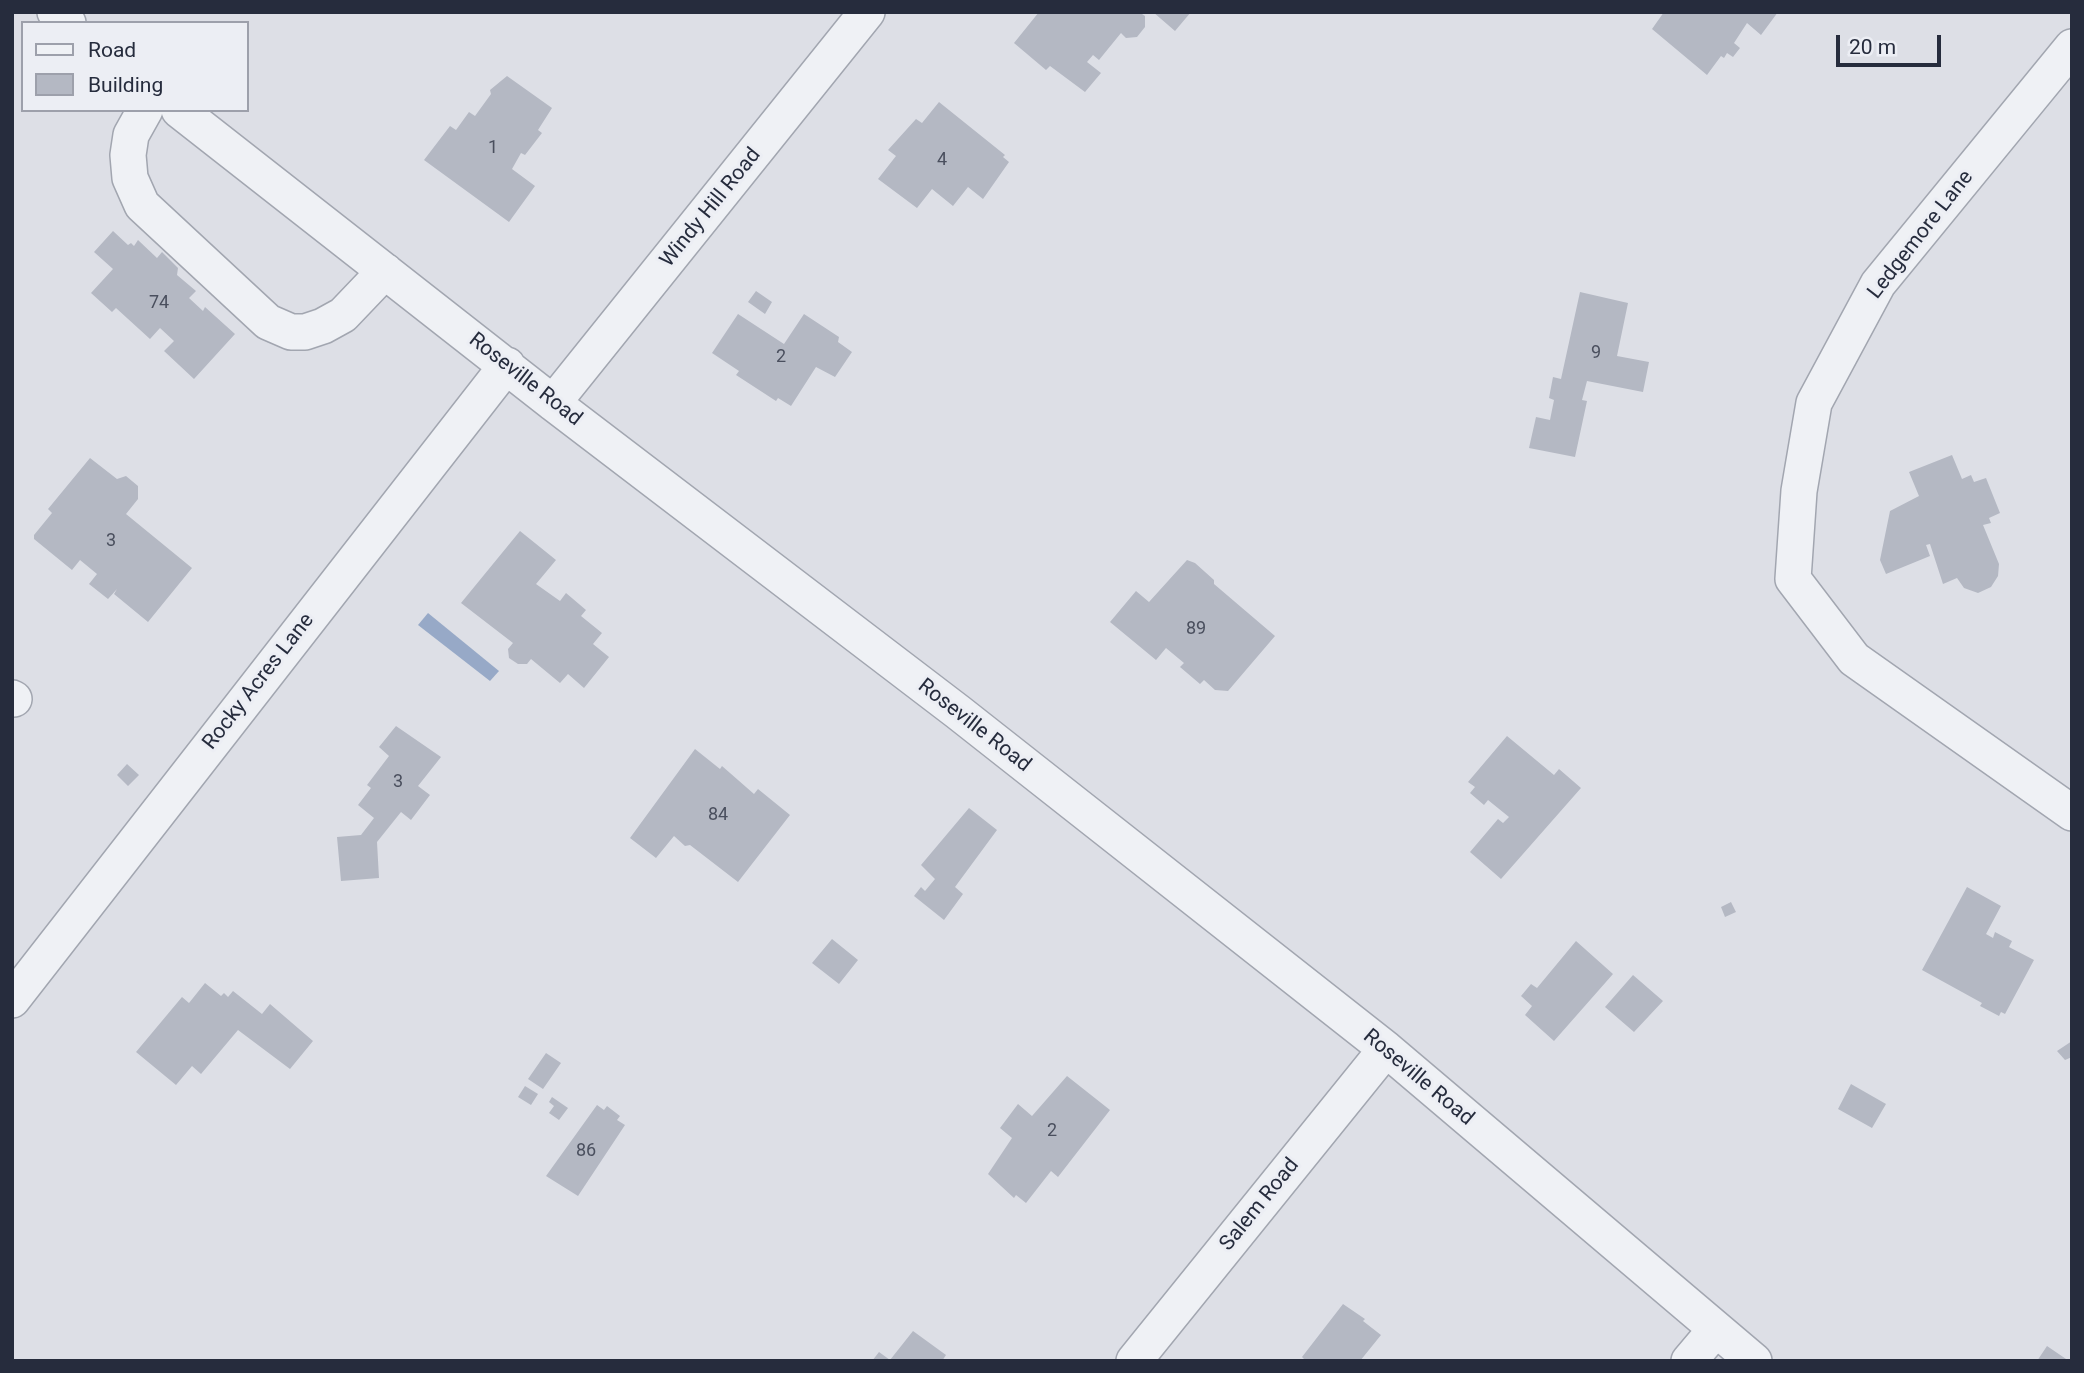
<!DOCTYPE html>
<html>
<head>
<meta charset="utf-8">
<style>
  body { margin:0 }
  #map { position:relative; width:2084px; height:1373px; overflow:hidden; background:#dddfe6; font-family:Roboto,sans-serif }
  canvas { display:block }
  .frame { position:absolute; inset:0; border:14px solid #262c3d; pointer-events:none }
  .legend { position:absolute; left:21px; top:21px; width:228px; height:91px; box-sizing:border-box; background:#eceef4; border:2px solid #9da0ab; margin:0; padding:9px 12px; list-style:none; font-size:21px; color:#262c3d }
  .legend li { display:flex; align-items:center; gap:14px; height:35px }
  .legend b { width:35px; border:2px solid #9da0ab }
  .scale { position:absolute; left:1836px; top:35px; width:105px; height:32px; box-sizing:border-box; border:4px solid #262c3d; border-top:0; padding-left:9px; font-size:21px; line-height:24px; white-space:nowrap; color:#262c3d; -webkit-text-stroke:5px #eceef4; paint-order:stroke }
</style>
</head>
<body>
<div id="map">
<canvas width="2084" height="1373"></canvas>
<div class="frame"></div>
<ul class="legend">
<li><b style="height:9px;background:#eff1f5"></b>Road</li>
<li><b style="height:19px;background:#b4b8c3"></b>Building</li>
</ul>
<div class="scale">20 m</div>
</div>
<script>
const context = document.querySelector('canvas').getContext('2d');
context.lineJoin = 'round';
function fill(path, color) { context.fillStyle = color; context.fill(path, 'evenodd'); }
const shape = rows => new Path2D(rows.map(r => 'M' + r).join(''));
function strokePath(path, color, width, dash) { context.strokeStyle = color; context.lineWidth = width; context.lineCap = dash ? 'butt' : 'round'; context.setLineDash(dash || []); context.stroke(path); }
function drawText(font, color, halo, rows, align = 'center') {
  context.font = font + ' Roboto,sans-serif'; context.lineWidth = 6; context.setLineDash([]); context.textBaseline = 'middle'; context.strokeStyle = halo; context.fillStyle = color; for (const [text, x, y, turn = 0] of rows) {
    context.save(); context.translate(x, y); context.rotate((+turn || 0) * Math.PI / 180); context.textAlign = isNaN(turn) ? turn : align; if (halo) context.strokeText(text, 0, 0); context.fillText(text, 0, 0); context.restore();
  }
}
fill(shape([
  [428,613,499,671,490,681,418,625]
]), '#97a9c7');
fill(shape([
  [1039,12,1139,12,1145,16,1145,27,1137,37,1126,38,1121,33,1099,60,1093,55,1087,62,1101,73,1085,92,1050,66,1046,70,1014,43],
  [1153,12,1191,12,1175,31],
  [1664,12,1682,14,1778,12,1761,35,1747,23,1734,43,1740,48,1733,57,1727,53,1724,58,1721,56,1707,75,1652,29],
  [507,76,552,108,538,130,542,133,525,155,521,153,512,169,535,186,509,222,424,160,450,126,456,130,469,112,475,116,491,94,490,90],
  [939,102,1005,155,1003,157,1009,162,983,199,968,187,953,206,932,189,917,208,878,179,896,156,888,150,916,119,922,123],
  [113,231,128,245,131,243,134,246,138,240,157,258,162,252,178,268,177,275,196,291,189,298,203,311,205,307,235,334,194,379,164,351,174,341,160,328,150,339,116,308,112,312,91,293,113,269,94,252],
  [756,291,772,302,765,314,748,302],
  [1580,292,1628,303,1617,356,1649,362,1643,392,1587,381,1582,400,1587,401,1575,457,1529,448,1536,417,1550,420,1554,400,1549,398,1553,377,1561,379],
  [738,314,784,344,804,314,839,337,838,342,852,352,835,377,816,367,791,406,778,398,776,401,736,375,739,371,712,353],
  [1952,455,1962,479,1971,475,1974,482,1986,478,2000,513,1989,518,1991,523,1983,525,1999,564,1998,576,1991,587,1978,593,1964,588,1957,578,1943,584,1930,544,1926,545,1930,556,1886,574,1880,560,1890,511,1919,496,1909,472],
  [90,458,117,479,126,476,138,486,138,499,126,514,192,568,148,622,114,594,117,589,108,599,89,584,97,574,80,560,72,570,34,539,34,535,52,513,48,509],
  [520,531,556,560,536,584,560,601,566,593,586,610,581,616,602,633,593,644,609,657,584,688,568,674,560,683,531,659,527,664,518,664,509,658,508,649,513,643,461,603],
  [1187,560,1195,563,1214,580,1214,584,1275,636,1228,691,1215,690,1204,680,1200,684,1180,667,1184,663,1166,648,1156,660,1110,622,1136,591,1149,602],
  [396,726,441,757,418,786,430,795,411,820,401,812,377,842,379,878,341,881,337,837,361,835,374,818,358,805,371,788,367,785,389,756,379,747],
  [1507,736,1554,775,1559,769,1581,788,1501,879,1470,852,1498,819,1503,823,1509,817,1488,800,1484,805,1470,793,1475,787,1468,782],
  [695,749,720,769,722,766,754,794,758,789,790,815,738,882,690,845,685,846,674,836,656,858,630,838],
  [127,764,139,775,128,786,117,775],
  [969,808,997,830,955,887,963,894,944,920,914,896,921,887,925,891,935,879,921,865],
  [1967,887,2001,906,1986,934,1993,938,1995,932,2012,941,2009,947,2034,960,2005,1014,2001,1012,1999,1016,1980,1006,1982,1003,1922,970],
  [1731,902,1736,912,1725,917,1721,907],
  [832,939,858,960,839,984,812,963],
  [1576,941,1613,974,1554,1041,1525,1015,1532,1006,1521,996,1531,984,1537,988],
  [1633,975,1663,1001,1634,1032,1605,1007],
  [205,983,221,996,224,993,228,997,233,991,262,1014,270,1004,313,1041,290,1069,238,1030,201,1074,192,1066,176,1085,136,1052,182,997,189,1003],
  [2072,1041,2072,1057,2065,1060,2057,1051],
  [546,1053,561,1063,543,1089,528,1079],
  [1067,1076,1110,1110,1058,1177,1051,1171,1026,1203,1016,1195,1014,1198,988,1174,1012,1138,1000,1128,1018,1104,1032,1116],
  [1851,1084,1886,1104,1872,1128,1838,1109],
  [525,1086,538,1094,531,1105,518,1097],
  [552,1097,568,1108,559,1120,549,1113,554,1106,549,1102],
  [597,1105,604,1110,607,1106,620,1116,617,1120,625,1125,578,1196,546,1176],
  [1343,1304,1365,1319,1363,1321,1381,1335,1360,1361,1306,1361,1302,1357],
  [913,1331,946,1355,942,1361,872,1361,879,1352,890,1360],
  [2047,1346,2069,1361,2037,1361]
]), '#b4b8c3');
const minor = shape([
  [55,12,68,23],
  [2072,47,1878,284,1814,403,1799,491,1793,579,1854,659,2072,813],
  [145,110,131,135,128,155,130,178,142,205,268,322,291,332,305,332,323,326,343,315,385,271],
  [179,110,553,403,958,712,1386,1049,1754,1361],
  [553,403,867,12],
  [12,698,14,699],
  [12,1000,507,365],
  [1134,1361,1386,1049],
  [1689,1361,1716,1329]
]);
strokePath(minor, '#a2a6b0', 38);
strokePath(minor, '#eff1f5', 35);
drawText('18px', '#4a4f5e', null, [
  ["1",493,148],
  ["4",942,160],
  ["74",159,303],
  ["9",1596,353],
  ["2",781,357],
  ["3",111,541],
  ["89",1196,629],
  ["3",398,782],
  ["84",718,815],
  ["2",1052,1131],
  ["86",586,1151]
]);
drawText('21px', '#262c3d', '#eceef4', [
  ["Windy Hill Road",711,208,-51],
  ["Ledgemore Lane",1921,235,-52],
  ["Roseville Road",525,380,38],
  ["Rocky Acres Lane",259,682,-52],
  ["Roseville Road",974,726,38],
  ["Roseville Road",1418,1078,40],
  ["Salem Road",1260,1205,-51]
]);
</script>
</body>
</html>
